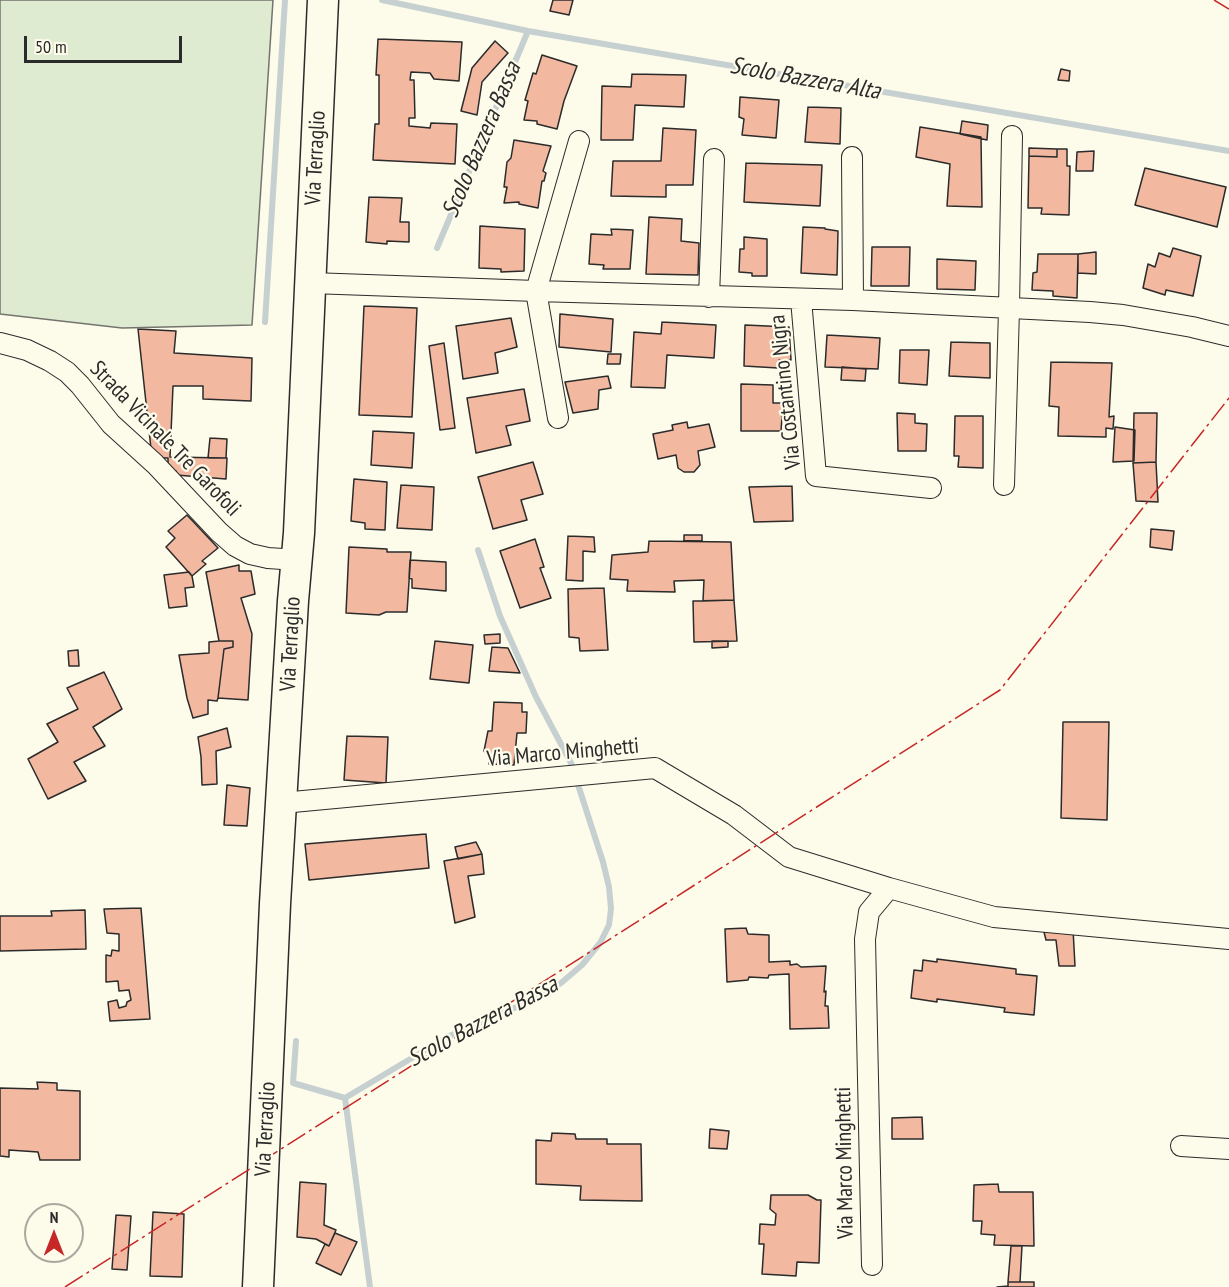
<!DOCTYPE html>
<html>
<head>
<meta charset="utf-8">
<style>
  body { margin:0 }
  #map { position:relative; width:1229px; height:1287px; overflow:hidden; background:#fdfbea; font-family:"PT Sans Narrow",sans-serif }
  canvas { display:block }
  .north { position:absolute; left:24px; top:1203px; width:60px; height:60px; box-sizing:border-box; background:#fdfbea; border:2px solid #a9a89e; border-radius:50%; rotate:0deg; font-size:16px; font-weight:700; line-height:24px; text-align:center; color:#2b2b2b }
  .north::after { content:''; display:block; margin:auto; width:21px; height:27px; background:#c62828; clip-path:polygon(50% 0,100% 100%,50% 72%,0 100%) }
  .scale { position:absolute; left:24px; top:36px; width:158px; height:27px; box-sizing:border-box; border:3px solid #2b2b2b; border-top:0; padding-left:8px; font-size:18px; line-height:21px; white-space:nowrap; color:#2b2b2b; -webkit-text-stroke:4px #fdfbea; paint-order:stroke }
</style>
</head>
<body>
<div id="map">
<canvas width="1229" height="1287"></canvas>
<div class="north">N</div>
<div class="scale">50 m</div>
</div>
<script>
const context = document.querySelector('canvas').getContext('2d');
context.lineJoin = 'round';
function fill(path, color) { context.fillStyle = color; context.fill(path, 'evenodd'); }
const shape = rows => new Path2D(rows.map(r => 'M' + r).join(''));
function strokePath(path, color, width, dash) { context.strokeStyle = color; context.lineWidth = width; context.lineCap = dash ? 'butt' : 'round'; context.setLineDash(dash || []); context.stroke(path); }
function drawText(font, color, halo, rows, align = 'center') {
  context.font = font + ' "PT Sans Narrow",sans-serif'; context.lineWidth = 4.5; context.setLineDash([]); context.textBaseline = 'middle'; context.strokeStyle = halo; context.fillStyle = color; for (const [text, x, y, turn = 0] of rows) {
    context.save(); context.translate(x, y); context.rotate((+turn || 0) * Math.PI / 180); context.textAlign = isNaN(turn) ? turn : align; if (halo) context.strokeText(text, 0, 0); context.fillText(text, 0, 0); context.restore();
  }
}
const green = shape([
  [0,0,273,0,252,325,122,328,0,314,0,0]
]);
fill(green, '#deebd1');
strokePath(green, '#74746e', 1.5);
strokePath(shape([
  [382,0,528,31,1229,151],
  [437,248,528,31],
  [265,322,285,0],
  [296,1041,293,1083,345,1098],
  [370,1287,345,1098,447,1037,535,999,561,983,582,965,600,943,609,925,611,909,609,887,603,862,571,763,536,697,500,616,478,550]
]), '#c7d0d0', 6);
const building = shape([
  [553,0,573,0,569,15,550,11,553,0],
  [378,39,462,42,459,81,434,79,430,73,411,72,410,80,414,80,415,118,409,118,409,126,430,128,431,123,457,124,455,164,373,160,375,124,379,124,379,75,376,75,378,39],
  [495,41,508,53,482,82,477,115,461,111,472,68,495,41],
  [542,55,577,66,564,101,557,129,537,124,537,121,524,120,528,101,525,100,533,73,536,74,542,55],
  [1061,69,1070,71,1069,81,1058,80,1061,69],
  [632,74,686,75,684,107,635,105,633,140,601,140,602,86,631,87,632,74],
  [740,97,779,100,776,138,742,135,744,119,739,117,740,97],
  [808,107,841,108,840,144,805,142,808,107],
  [962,121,988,125,987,140,960,134,962,121],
  [920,127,981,137,982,207,947,206,950,164,916,157,920,127],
  [663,128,696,130,693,185,666,185,666,197,611,196,613,161,661,161,663,128],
  [514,140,551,146,543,171,546,173,544,181,542,181,538,208,519,204,519,202,504,203,507,187,504,187,507,162,511,158,514,140],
  [1029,148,1057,149,1057,157,1029,156,1029,148],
  [1057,149,1067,149,1067,166,1070,166,1069,215,1041,214,1042,208,1028,208,1029,156,1057,157,1057,149],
  [1094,151,1093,171,1076,171,1077,152,1094,151],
  [746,163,822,165,820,206,744,202,746,163],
  [1145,168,1226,187,1217,227,1135,205,1145,168],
  [369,197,402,198,400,222,409,222,409,242,387,241,387,244,366,242,369,197],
  [649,217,682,219,681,241,699,243,698,275,646,274,649,217],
  [480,226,525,229,524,271,501,272,501,269,479,268,480,226],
  [803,227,825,228,825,229,838,231,837,275,801,273,803,227],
  [611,229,633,230,630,269,603,269,604,265,589,264,591,234,612,235,611,229],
  [744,237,767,239,767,276,752,276,752,273,739,272,740,249,744,249,744,237],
  [872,247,910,247,909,286,871,286,872,247],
  [1173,248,1201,256,1193,296,1166,290,1165,295,1143,288,1148,264,1155,267,1159,253,1170,257,1173,248],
  [1096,252,1096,274,1078,273,1078,254,1096,252],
  [1038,254,1078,254,1077,298,1053,296,1053,291,1032,290,1033,273,1037,272,1038,254],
  [937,259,976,261,975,290,937,289,937,259],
  [364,306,417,308,412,417,359,415,364,306],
  [560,314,613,319,611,352,559,347,560,314],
  [511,318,517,347,495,353,498,373,463,379,456,326,511,318],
  [662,322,716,325,714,358,667,355,665,388,631,387,634,332,661,334,662,322],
  [745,325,789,327,791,360,779,360,778,368,744,366,745,325],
  [138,329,176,331,174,353,252,358,251,401,203,399,203,386,173,386,170,457,227,458,226,479,176,475,176,471,168,469,168,458,152,458,138,329],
  [827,335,880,338,878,369,825,367,827,335],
  [951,342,990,343,990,378,949,376,951,342],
  [444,343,455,428,440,430,429,346,444,343],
  [900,350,929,350,927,385,899,383,900,350],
  [608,354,621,354,620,364,607,364,608,354],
  [1051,362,1112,363,1109,417,1114,416,1113,429,1106,428,1106,437,1058,436,1059,407,1049,406,1051,362],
  [842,367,866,369,865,381,841,380,842,367],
  [608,376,611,388,599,390,598,409,573,413,565,382,608,376],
  [741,384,773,385,773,403,783,403,781,431,741,431,741,384],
  [524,389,530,421,506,426,511,445,476,453,467,398,524,389],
  [897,413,915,414,915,423,927,424,926,451,898,451,897,413],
  [1134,413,1157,413,1156,462,1133,463,1134,413],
  [955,416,983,416,983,468,958,467,959,456,954,456,955,416],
  [687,422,688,428,709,424,715,447,698,451,700,465,694,472,684,472,678,468,676,455,658,459,653,434,673,430,672,425,687,422],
  [1115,427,1135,430,1134,461,1113,462,1115,427],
  [373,431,414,433,412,468,371,465,373,431],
  [210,438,227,439,226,458,208,458,210,438],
  [533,462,543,494,521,500,527,520,493,529,478,477,533,462],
  [1156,462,1158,502,1136,501,1133,463,1156,462],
  [354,479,387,482,385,530,365,529,365,523,351,521,354,479],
  [401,485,434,487,432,530,397,528,401,485],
  [792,486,793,521,754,522,749,487,792,486],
  [187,515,218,548,202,561,206,564,192,576,166,547,175,538,168,531,187,515],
  [1151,529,1174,531,1172,550,1150,547,1151,529],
  [684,535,702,535,702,541,684,541,684,535],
  [568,536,594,537,595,552,583,551,583,581,566,580,568,536],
  [535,539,544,567,540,568,551,598,520,608,500,551,535,539],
  [649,541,731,542,734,600,703,601,704,580,674,581,675,592,627,591,628,580,610,579,612,555,648,552,649,541],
  [349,547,387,549,387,552,411,552,407,612,386,612,379,615,346,613,349,547],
  [410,560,446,562,446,591,412,588,412,579,409,578,410,560],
  [239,565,239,571,251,571,255,594,241,598,252,634,248,700,218,698,224,649,233,647,233,641,219,641,206,572,239,565],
  [189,572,192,576,194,587,185,588,187,606,169,608,164,575,189,572],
  [604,588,608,650,580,651,579,638,569,637,568,589,604,588],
  [734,600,737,641,694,642,693,601,734,600],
  [500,634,500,643,485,644,484,635,500,634],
  [219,641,233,641,233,647,224,649,218,698,217,701,208,700,208,714,193,718,187,698,179,655,209,653,209,642,219,641],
  [435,641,473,645,469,683,430,679,435,641],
  [712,641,728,641,728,647,712,648,712,641],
  [492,647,508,648,520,673,489,671,492,647],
  [78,650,79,666,69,666,68,651,78,650],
  [104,672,122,709,93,727,105,746,74,762,86,781,48,799,28,759,58,742,47,724,78,709,67,688,104,672],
  [494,702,522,703,522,712,527,712,526,733,517,733,514,765,489,764,489,754,484,751,488,731,492,731,494,702],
  [1063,722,1109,722,1107,820,1061,818,1063,722],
  [227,728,231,747,216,751,217,784,202,785,201,757,198,737,227,728],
  [347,736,388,737,386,783,344,780,347,736],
  [227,785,250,788,247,826,224,825,227,785],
  [426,834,429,868,309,880,305,844,426,834],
  [476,842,482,854,458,859,455,847,476,842],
  [482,854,484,874,468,876,475,917,455,923,444,861,482,854],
  [141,908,150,1019,110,1021,108,1002,117,1000,119,1008,126,1006,127,1002,131,1000,129,990,119,991,118,981,106,982,106,955,111,956,112,950,119,951,119,934,107,933,104,909,141,908],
  [85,910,86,949,0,951,0,916,52,916,51,911,85,910],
  [746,928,748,934,769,935,769,962,790,961,790,965,797,964,801,967,826,966,824,992,826,991,825,1006,828,1006,829,1028,790,1029,789,974,769,975,768,978,749,977,748,980,727,982,725,929,746,928],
  [1043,928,1073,929,1075,966,1059,966,1056,940,1046,940,1043,928],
  [937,959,1016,969,1016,974,1037,976,1034,1015,1004,1012,1005,1008,937,999,937,1002,911,998,914,970,922,971,923,960,937,962,937,959],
  [37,1082,57,1083,57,1090,80,1091,80,1160,40,1160,38,1152,9,1150,9,1157,0,1156,0,1088,38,1089,37,1082],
  [922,1117,923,1139,892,1139,892,1118,922,1117],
  [710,1129,729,1131,727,1149,709,1148,710,1129],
  [552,1133,575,1134,576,1139,607,1139,607,1144,641,1144,642,1201,580,1200,581,1186,536,1184,536,1140,551,1141,552,1133],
  [300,1182,326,1184,324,1225,336,1230,329,1246,316,1239,297,1237,300,1182],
  [998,1184,999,1192,1033,1192,1034,1246,994,1245,995,1235,981,1234,982,1221,973,1221,974,1185,998,1184],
  [771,1195,808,1195,817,1200,821,1200,819,1263,797,1262,796,1276,762,1274,764,1244,759,1244,760,1224,775,1225,776,1214,770,1209,771,1195],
  [153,1212,184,1214,182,1277,150,1276,153,1212],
  [116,1215,131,1216,127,1270,112,1269,116,1215],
  [335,1233,357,1242,341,1275,316,1263,325,1244,329,1246,335,1233],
  [1011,1246,1022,1246,1020,1282,1008,1282,1011,1246],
  [1008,1282,1034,1282,1034,1287,997,1287,1008,1286,1008,1282]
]);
fill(building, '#f2b8a0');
strokePath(building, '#2b2b2b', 1.5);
const street = shape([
  [852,157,853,300],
  [311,283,536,291,853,300,1090,312,1123,315,1192,327,1229,336],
  [709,297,714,159],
  [801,299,816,476,931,488],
  [0,343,27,350,50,361,67,372,80,385,111,424,155,464,219,532,235,546,250,554,268,558,297,560],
  [558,418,536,291,579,141],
  [1004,485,1009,309,1012,136],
  [282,803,655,768,734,815,789,857,889,888,994,917,1229,939],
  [1181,1146,1229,1149],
  [872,1265,865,939,869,912,889,888]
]);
const primary = shape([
  [258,1287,275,904,293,601,299,533,323,0]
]);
strokePath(street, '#2b2b2b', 22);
strokePath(primary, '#2b2b2b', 33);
strokePath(street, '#fdfbea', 20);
strokePath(primary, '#fdfbea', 30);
strokePath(shape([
  [1214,0,1229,9],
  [65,1287,1000,690,1229,398]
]), '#c62828', 1.5, [21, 4.5, 3, 4.5]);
drawText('22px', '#2b2b2b', '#fdfbea', [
  ["Via Terraglio",316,158,-87],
  ["Via Costantino Nigra",786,392,-96],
  ["Strada Vicinale Tre Garofoli",165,439,46],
  ["Via Terraglio",291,644,-87],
  ["Via Marco Minghetti",563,753,-5],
  ["Via Terraglio",266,1129,-87],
  ["Via Marco Minghetti",845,1163,-91]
]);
drawText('italic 24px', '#2b2b2b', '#fdfbea', [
  ["Scolo Bazzera Alta",805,79,10],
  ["Scolo Bazzera Bassa",482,140,-67],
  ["Scolo Bazzera Bassa",483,1022,-28]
]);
</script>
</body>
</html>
